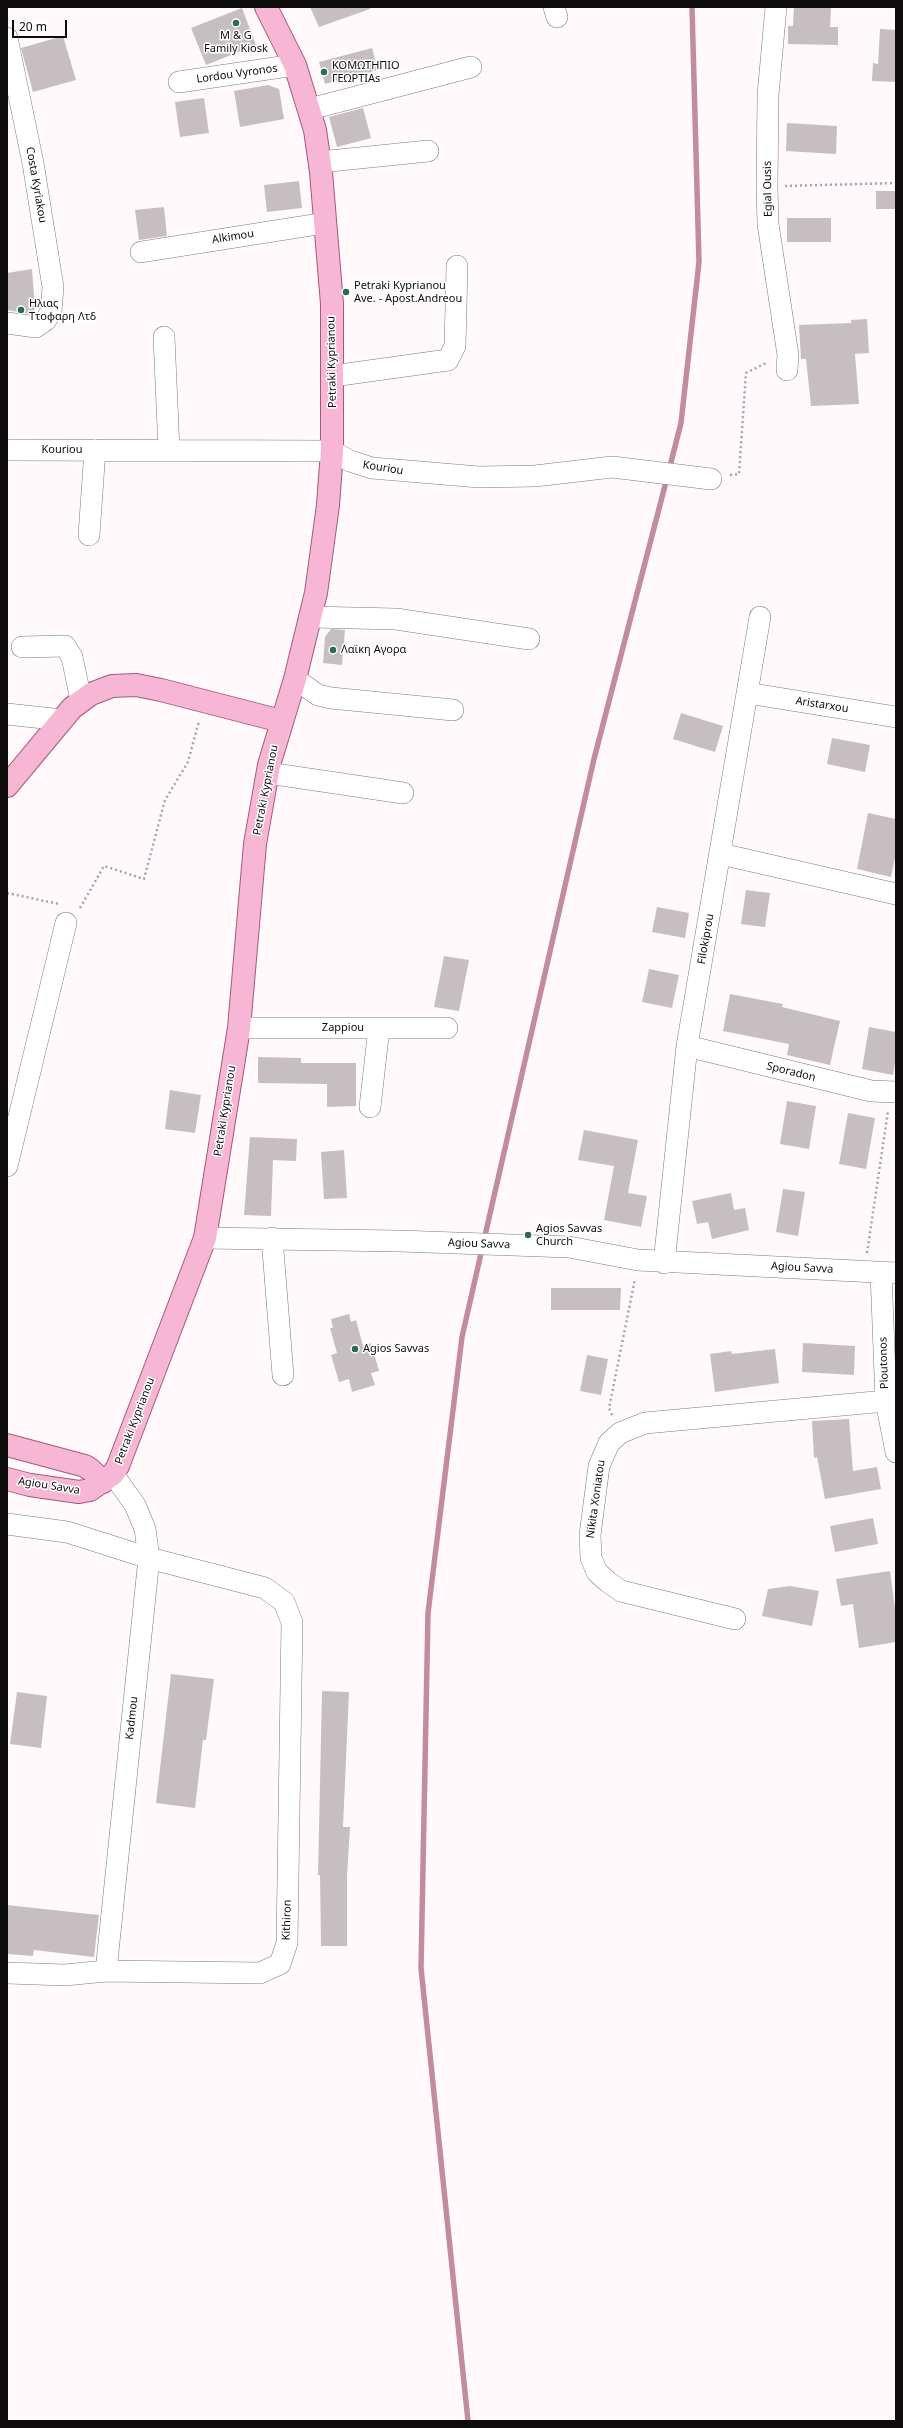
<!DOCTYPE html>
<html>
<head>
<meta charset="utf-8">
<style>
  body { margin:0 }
  #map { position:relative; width:903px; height:2428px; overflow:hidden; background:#fff9fb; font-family:"Noto Sans",sans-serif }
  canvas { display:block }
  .frame { position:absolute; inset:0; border:8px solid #0e0b0c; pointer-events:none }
  .scale { position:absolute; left:12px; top:20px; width:55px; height:18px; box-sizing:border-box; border:2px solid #0e0b0c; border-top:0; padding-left:5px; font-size:12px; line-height:14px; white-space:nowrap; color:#0e0b0c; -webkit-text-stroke:3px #fff; paint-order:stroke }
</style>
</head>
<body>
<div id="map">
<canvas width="903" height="2428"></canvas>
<div class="frame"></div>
<div class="scale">20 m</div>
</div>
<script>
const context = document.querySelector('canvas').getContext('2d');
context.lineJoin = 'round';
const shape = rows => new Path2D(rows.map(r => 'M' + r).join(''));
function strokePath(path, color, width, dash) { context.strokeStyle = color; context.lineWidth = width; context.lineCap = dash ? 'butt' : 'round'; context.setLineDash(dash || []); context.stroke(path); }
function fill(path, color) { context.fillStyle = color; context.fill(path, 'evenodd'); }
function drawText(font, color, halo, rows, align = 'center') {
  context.font = font + ' "Noto Sans",sans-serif'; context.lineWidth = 3; context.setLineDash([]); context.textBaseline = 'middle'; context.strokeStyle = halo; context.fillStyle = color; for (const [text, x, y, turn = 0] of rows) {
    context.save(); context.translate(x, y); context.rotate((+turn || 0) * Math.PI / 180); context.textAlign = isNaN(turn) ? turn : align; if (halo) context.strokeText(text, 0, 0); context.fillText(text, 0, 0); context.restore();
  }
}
strokePath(shape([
  [669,470,681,423,699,262,692,7],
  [484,1240,594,759,667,478],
  [468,2421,421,1968,428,1613,462,1337,482,1249]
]), '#c18ca2', 5.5);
fill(shape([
  [310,7,370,7,370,9,319,27],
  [794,7,831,7,830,27,838,27,838,45,788,44,788,26,793,26],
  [242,8,256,45,206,65,191,28],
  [880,29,896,30,896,82,872,81,873,63,878,64],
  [63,36,76,80,33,92,21,48],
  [372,48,378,70,325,84,319,62],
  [268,85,279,89,284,119,240,127,234,91],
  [204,98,209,133,180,137,175,102],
  [363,108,371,138,337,147,329,117],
  [787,123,837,126,836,154,786,151],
  [299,181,302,208,267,212,264,185],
  [876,191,896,191,896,209,876,209],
  [164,207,167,236,139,240,135,210],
  [787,218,831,218,831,242,787,242],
  [32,269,35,309,30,314,7,310,7,273],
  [867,319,869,353,855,354,859,404,811,406,806,359,801,359,799,325,851,323,851,320],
  [331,629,345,630,342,665,323,663,325,637],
  [681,713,723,726,715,752,673,739],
  [832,738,870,745,865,772,827,764],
  [868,813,896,819,896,853,891,877,857,869],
  [746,890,770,893,765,927,741,924],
  [657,907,689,913,685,938,652,932],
  [444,956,469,960,459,1011,434,1007],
  [649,969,679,975,672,1008,642,1002],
  [730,994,783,1004,782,1007,840,1021,830,1065,787,1055,789,1044,723,1031],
  [869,1027,896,1032,896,1057,893,1075,862,1069],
  [258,1057,301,1058,301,1063,356,1063,356,1106,327,1107,327,1084,258,1083],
  [170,1090,201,1095,195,1133,165,1129],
  [787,1101,816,1106,809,1149,780,1144],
  [848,1113,875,1118,866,1169,839,1164],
  [584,1130,638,1140,628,1193,647,1196,641,1227,604,1220,614,1166,578,1160],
  [250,1137,297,1139,296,1161,273,1160,271,1216,244,1215],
  [344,1150,347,1198,324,1199,321,1152],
  [783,1189,805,1192,798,1236,776,1232],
  [731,1193,734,1210,745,1208,749,1230,712,1239,708,1222,697,1224,692,1201],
  [551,1288,621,1288,620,1310,551,1310],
  [349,1314,351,1322,356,1320,363,1346,371,1343,379,1371,371,1373,375,1385,352,1392,349,1379,339,1382,331,1355,337,1353,330,1328,333,1328,331,1319],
  [803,1343,855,1346,854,1375,802,1372],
  [775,1349,779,1383,715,1392,710,1354,731,1351,732,1354],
  [587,1355,608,1359,601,1395,580,1391],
  [849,1419,853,1471,877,1467,881,1489,825,1499,817,1457,814,1458,812,1421],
  [873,1518,878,1544,835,1552,830,1526],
  [890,1571,896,1616,896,1642,859,1648,853,1604,841,1606,836,1579],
  [790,1586,819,1591,812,1626,762,1616,768,1589],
  [171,1674,214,1679,206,1740,203,1740,195,1808,156,1803],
  [322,1691,349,1692,343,1827,350,1827,347,1876,347,1946,321,1946,320,1875,318,1875],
  [17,1692,47,1696,41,1748,10,1744],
  [7,1905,99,1915,94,1957,34,1950,33,1956,7,1954]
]), '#c7bec1');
const minor = shape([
  [554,7,557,17],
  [776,7,768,95,767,187,768,224,788,355,787,370],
  [7,38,33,163,53,287,51,311,46,320,36,327,7,323],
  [179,82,295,65],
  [310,109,471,67],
  [320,162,428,151],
  [141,252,325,223],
  [164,337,169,450],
  [333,376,448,360,455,346,457,266],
  [7,450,332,451,350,461,372,468,479,477,535,476,612,467,711,479],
  [89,535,95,450],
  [311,617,396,619,529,639],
  [22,647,65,646,72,657,81,700],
  [295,679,318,695,331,698,453,710],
  [747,693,896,717],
  [7,714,62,720],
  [268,773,403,793],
  [721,854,896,894],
  [239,1028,447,1028],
  [687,1046,871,1091,896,1092],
  [370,1107,379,1028],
  [7,1166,66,923],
  [205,1238,399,1241,569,1247,638,1260,896,1273],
  [272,1238,283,1375],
  [664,1263,687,1046,760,617],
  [881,1272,886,1401,896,1452],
  [7,1524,67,1532,149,1558,265,1588,284,1602,292,1622,287,1943,280,1964,260,1973,106,1971,65,1975,7,1973],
  [735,1619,621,1591,608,1582,597,1572,591,1558,590,1535,599,1466,609,1443,620,1433,645,1423,886,1401],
  [106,1971,149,1558,145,1529,135,1505,113,1474]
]);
const major = shape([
  [7,786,72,708,91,694,112,686,136,685,161,690,281,721],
  [7,1445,85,1466,91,1470,103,1482],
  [7,1479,30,1485,79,1492,90,1490,113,1474,118,1466,205,1238,239,1028,255,844,269,765,295,679,316,593,328,505,332,451,332,304,321,172,315,130,295,65,266,7]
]);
strokePath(minor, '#80787b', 22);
strokePath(major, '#a25a7b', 24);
strokePath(shape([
  [785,186,896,183],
  [730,475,739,474,746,373,768,362],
  [7,893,59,904],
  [80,908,104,866,144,879,165,800,188,762,199,721],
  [867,1253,888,1111],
  [612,1415,609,1408,635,1279]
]), '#a7a3a4', 2.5, [2, 3]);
strokePath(minor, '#fff', 21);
strokePath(major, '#f7b6d4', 22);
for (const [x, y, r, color] of [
  [236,23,4,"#2a6a58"],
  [324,72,4,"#2a6a58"],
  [346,292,4,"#2a6a58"],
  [21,310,4,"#2a6a58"],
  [333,650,4,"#2a6a58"],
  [528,1235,4,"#2a6a58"],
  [355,1349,4,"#2a6a58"]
]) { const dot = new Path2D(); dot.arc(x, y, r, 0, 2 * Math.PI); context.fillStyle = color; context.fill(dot); strokePath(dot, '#fff', 1.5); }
drawText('11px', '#0e0b0c', '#fff', [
  ["M & G",236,36,"center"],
  ["Family Kiosk",236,49,"center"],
  ["ΚΟΜΩΤΗΠΙΟ",332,66],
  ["ΓΕΩΡΤΙΑs",332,79],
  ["Petraki Kyprianou",354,286],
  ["Ave. - Apost.Andreou",354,299],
  ["Ηλιας",29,304],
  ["Ττοφαρη Λτδ",29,317],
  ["Λαϊκη Αγορα",341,650],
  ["Agios Savvas",536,1229],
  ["Church",536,1242],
  ["Agios Savvas",363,1349]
], 'left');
drawText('11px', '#0e0b0c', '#fff', [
  ["Lordou Vyronos",237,74,-8],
  ["Costa Kyriakou",36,185,80],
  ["Egial Ousis",768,189,-91],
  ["Alkimou",233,237,-9],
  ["Petraki Kyprianou",332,362,-91],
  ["Kouriou",62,450],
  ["Kouriou",383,468,9],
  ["Aristarxou",822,705,9],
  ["Petraki Kyprianou",266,790,-79],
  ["Filokiprou",706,939,-80],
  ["Zappiou",343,1028],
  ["Sporadon",791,1072,14],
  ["Petraki Kyprianou",225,1111,-81],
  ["Agiou Savva",479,1244,2],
  ["Agiou Savva",802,1268,3],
  ["Ploutonos",884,1363,-92],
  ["Petraki Kyprianou",135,1421,-69],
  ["Agiou Savva",49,1486,9],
  ["Nikita Xoniatou",596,1499,-82],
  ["Kadmou",132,1718,-84],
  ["Kithiron",287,1920,-88]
]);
</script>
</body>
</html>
